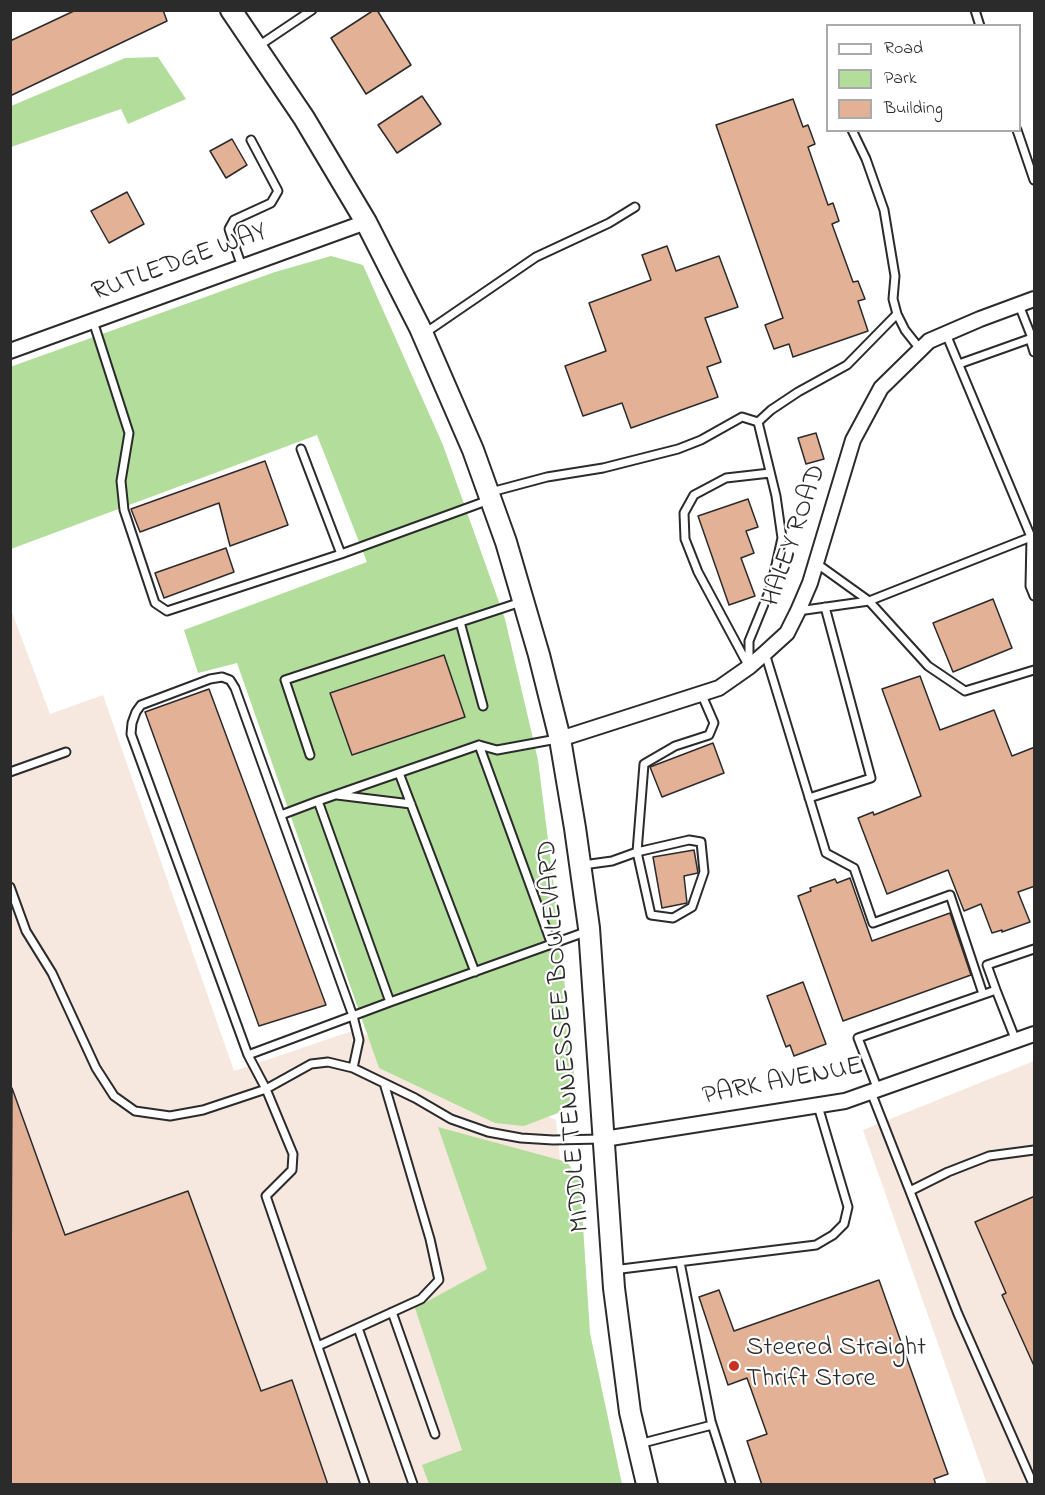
<!DOCTYPE html>
<html>
<head>
<meta charset="utf-8">
<style>
  body { margin:0 }
  #map { position:relative; width:1045px; height:1495px; overflow:hidden; background:#fff; font-family:"Indie Flower",sans-serif }
  canvas { display:block }
  .frame { position:absolute; inset:0; border:12px solid #2b2b2b; pointer-events:none }
  .legend { position:absolute; left:826px; top:24px; width:195px; height:108px; box-sizing:border-box; background:#fff; border:2px solid #aaa; margin:0; padding:8px 10px; list-style:none; font-size:18px; color:#2b2b2b }
  .legend li { display:flex; align-items:center; gap:12px; height:30px }
  .legend b { width:30px; border:2px solid #aaa }
</style>
</head>
<body>
<div id="map">
<canvas width="1045" height="1495"></canvas>
<div class="frame"></div>
<ul class="legend">
<li><b style="height:8px;background:#fff"></b>Road</li>
<li><b style="height:16px;background:#b2dd9a"></b>Park</li>
<li><b style="height:16px;background:#e3b195"></b>Building</li>
</ul>
</div>
<script>
const context = document.querySelector('canvas').getContext('2d');
context.lineJoin = 'round';
function fill(path, color) { context.fillStyle = color; context.fill(path, 'evenodd'); }
const shape = rows => new Path2D(rows.map(r => 'M' + r).join(''));
function strokePath(path, color, width, dash) { context.strokeStyle = color; context.lineWidth = width; context.lineCap = dash ? 'butt' : 'round'; context.setLineDash(dash || []); context.stroke(path); }
function drawText(font, color, halo, rows, align = 'center') {
  context.font = font + ' "Indie Flower",sans-serif'; context.lineWidth = 4.5; context.setLineDash([]); context.textBaseline = 'middle'; context.strokeStyle = halo; context.fillStyle = color; for (const [text, x, y, turn = 0] of rows) {
    context.save(); context.translate(x, y); context.rotate((+turn || 0) * Math.PI / 180); context.textAlign = isNaN(turn) ? turn : align; if (halo) context.strokeText(text, 0, 0); context.fillText(text, 0, 0); context.restore();
  }
}
fill(shape([
  [10,607,50,714,103,695,234,1071,355,1030,556,1120,585,1401,609,1484,11,1484],
  [1034,1061,1034,1484,987,1484,863,1130]
]), '#f7e8df');
fill(shape([
  [158,57,186,99,128,124,121,109,11,147,11,106,125,58],
  [331,256,363,265,443,445,505,619,538,760,557,911,574,1074,569,1104,558,1113,524,1126,495,1123,379,1068,237,663,198,673,184,630,367,562,317,435,11,549,10,367,275,272],
  [438,1127,567,1162,580,1180,590,1333,622,1484,429,1484,422,1465,462,1450,415,1308,487,1269]
]), '#b2dd9a');
const building = shape([
  [76,10,163,10,167,21,10,96,10,41,76,10],
  [374,10,377,10,411,65,366,94,331,38,374,10],
  [422,96,441,124,397,153,378,125,422,96],
  [793,99,803,127,808,125,815,144,808,147,828,205,833,203,839,221,832,224,853,282,858,281,865,299,858,301,868,331,793,357,789,344,774,349,765,325,783,318,716,125,793,99],
  [232,139,247,165,226,178,210,151,232,139],
  [127,192,144,224,109,243,91,211,127,192],
  [667,246,676,271,719,256,738,307,705,318,721,362,707,367,718,397,631,428,622,403,583,416,565,366,606,351,589,303,651,280,642,255,667,246],
  [816,433,824,459,806,464,798,438,816,433],
  [265,461,288,525,230,546,219,503,140,532,131,509,265,461],
  [748,499,758,527,746,531,754,553,741,558,755,596,729,605,698,516,748,499],
  [226,548,234,572,164,598,155,573,226,548],
  [993,599,1012,648,953,672,933,623,993,599],
  [444,655,465,717,352,755,330,693,444,655],
  [920,676,940,730,994,710,1012,756,1035,747,1035,886,1018,892,1030,922,1002,932,1002,930,992,933,981,904,964,911,948,870,887,894,858,818,873,812,874,815,921,796,882,689,920,676],
  [209,689,326,1005,259,1026,145,712,209,689],
  [713,743,724,773,662,797,650,767,713,743],
  [694,850,698,873,684,876,687,903,662,908,653,857,694,850],
  [850,878,872,941,950,913,971,975,843,1021,798,896,811,891,810,888,835,879,837,883,850,878],
  [803,982,826,1044,794,1056,790,1045,786,1047,767,996,803,982],
  [12,1088,65,1235,188,1191,261,1391,292,1380,328,1485,10,1485,12,1088],
  [1035,1196,1035,1368,1002,1295,1006,1293,975,1222,1035,1196],
  [879,1280,948,1474,934,1479,936,1485,762,1485,747,1441,767,1434,747,1378,728,1385,699,1297,719,1290,734,1331,879,1280]
]);
fill(building, '#e3b195');
strokePath(building, '#2b2b2b', 1.5);
const service = shape([
  [975,10,980,26],
  [257,47,312,10],
  [852,130,866,159,884,210,895,276,893,299,897,314,905,330,920,349],
  [1017,130,1034,180],
  [242,267,229,229,234,220,271,203,278,191,251,140],
  [93,321,129,433,121,481,124,510,155,603,167,611,341,554,489,500],
  [425,333,536,257,609,223,635,207],
  [946,334,1031,537,1030,586,1034,596],
  [1030,339,1034,352],
  [959,364,1032,338,1019,305],
  [301,449,341,554],
  [491,492,547,477,603,468,678,449,701,440,742,417,758,422],
  [816,563,869,601,928,666,965,691,1034,670],
  [798,611,869,601,1031,537],
  [460,622,483,706],
  [765,653,826,853,854,868,873,923,950,895,983,994],
  [748,665,698,572,685,539,684,513,694,495,726,478,770,473],
  [749,665,749,641,771,587,782,538,776,496,758,422,771,410,798,392,847,365,897,314],
  [479,745,552,945],
  [310,755,285,680,521,602],
  [10,772,66,752],
  [399,773,475,972],
  [337,795,411,804],
  [809,798,871,778,825,607],
  [318,801,479,745,497,750,557,739],
  [689,840,701,842,704,872,692,907,673,918,651,915,637,852,689,840],
  [583,865,612,861,637,852,644,764,675,746,709,735,714,723,701,693],
  [10,887,26,931,52,973,96,1068,114,1096,135,1111,170,1116,203,1110,266,1089,248,1055,131,734,132,723,136,712,141,705,210,679,222,677,230,680,235,688,353,1016,359,1040,353,1068],
  [996,990,987,965,1034,949],
  [390,1002,588,931],
  [248,1055,390,1002,318,801,281,815],
  [878,1090,858,1038,996,990,1016,1041],
  [871,1092,958,1314,1033,1484],
  [910,1191,948,1172,989,1156,1034,1150],
  [680,1262,711,1421,731,1484],
  [613,1270,816,1245,833,1235,844,1224,848,1207,818,1106],
  [392,1312,435,1434],
  [358,1328,413,1484],
  [318,1346,421,1299,439,1280,430,1239,384,1083],
  [639,1444,712,1425],
  [365,1484,266,1196,292,1170,293,1154,266,1089,311,1064,328,1062,353,1068,415,1098,451,1119,488,1132,521,1138,553,1140,602,1139]
]);
const minor = shape([
  [10,351,366,222],
  [560,739,719,688,749,667,765,653,787,633,798,611,810,583,853,440,881,388,929,341,980,319,1034,299],
  [604,1139,845,1101,1034,1034]
]);
const secondary = shape([
  [231,10,304,118,366,222,420,328,473,450,506,542,539,655,560,739,575,828,589,928,614,1288,630,1412,647,1484]
]);
strokePath(service, '#2b2b2b', 11);
strokePath(minor, '#2b2b2b', 18);
strokePath(secondary, '#2b2b2b', 24);
strokePath(service, '#fff', 7);
strokePath(minor, '#fff', 14);
strokePath(secondary, '#fff', 20);
for (const [x, y, r, color] of [
  [734,1366,6,"#c8321e"]
]) { const dot = new Path2D(); dot.arc(x, y, r, 0, 2 * Math.PI); context.fillStyle = color; context.fill(dot); strokePath(dot, '#fff', 2); }
drawText('27px', '#2b2b2b', '#fff', [
  ["RUTLEDGE WAY",180,264,-20],
  ["HALEY ROAD",796,536,-71],
  ["MIDDLE TENNESSEE BOULEVARD",566,1036,-95],
  ["PARK AVENUE",783,1083,-11]
]);
drawText('27px', '#2b2b2b', '#fff', [
  ["Steered Straight",746,1350],
  ["Thrift Store",746,1381]
], 'left');
</script>
</body>
</html>
